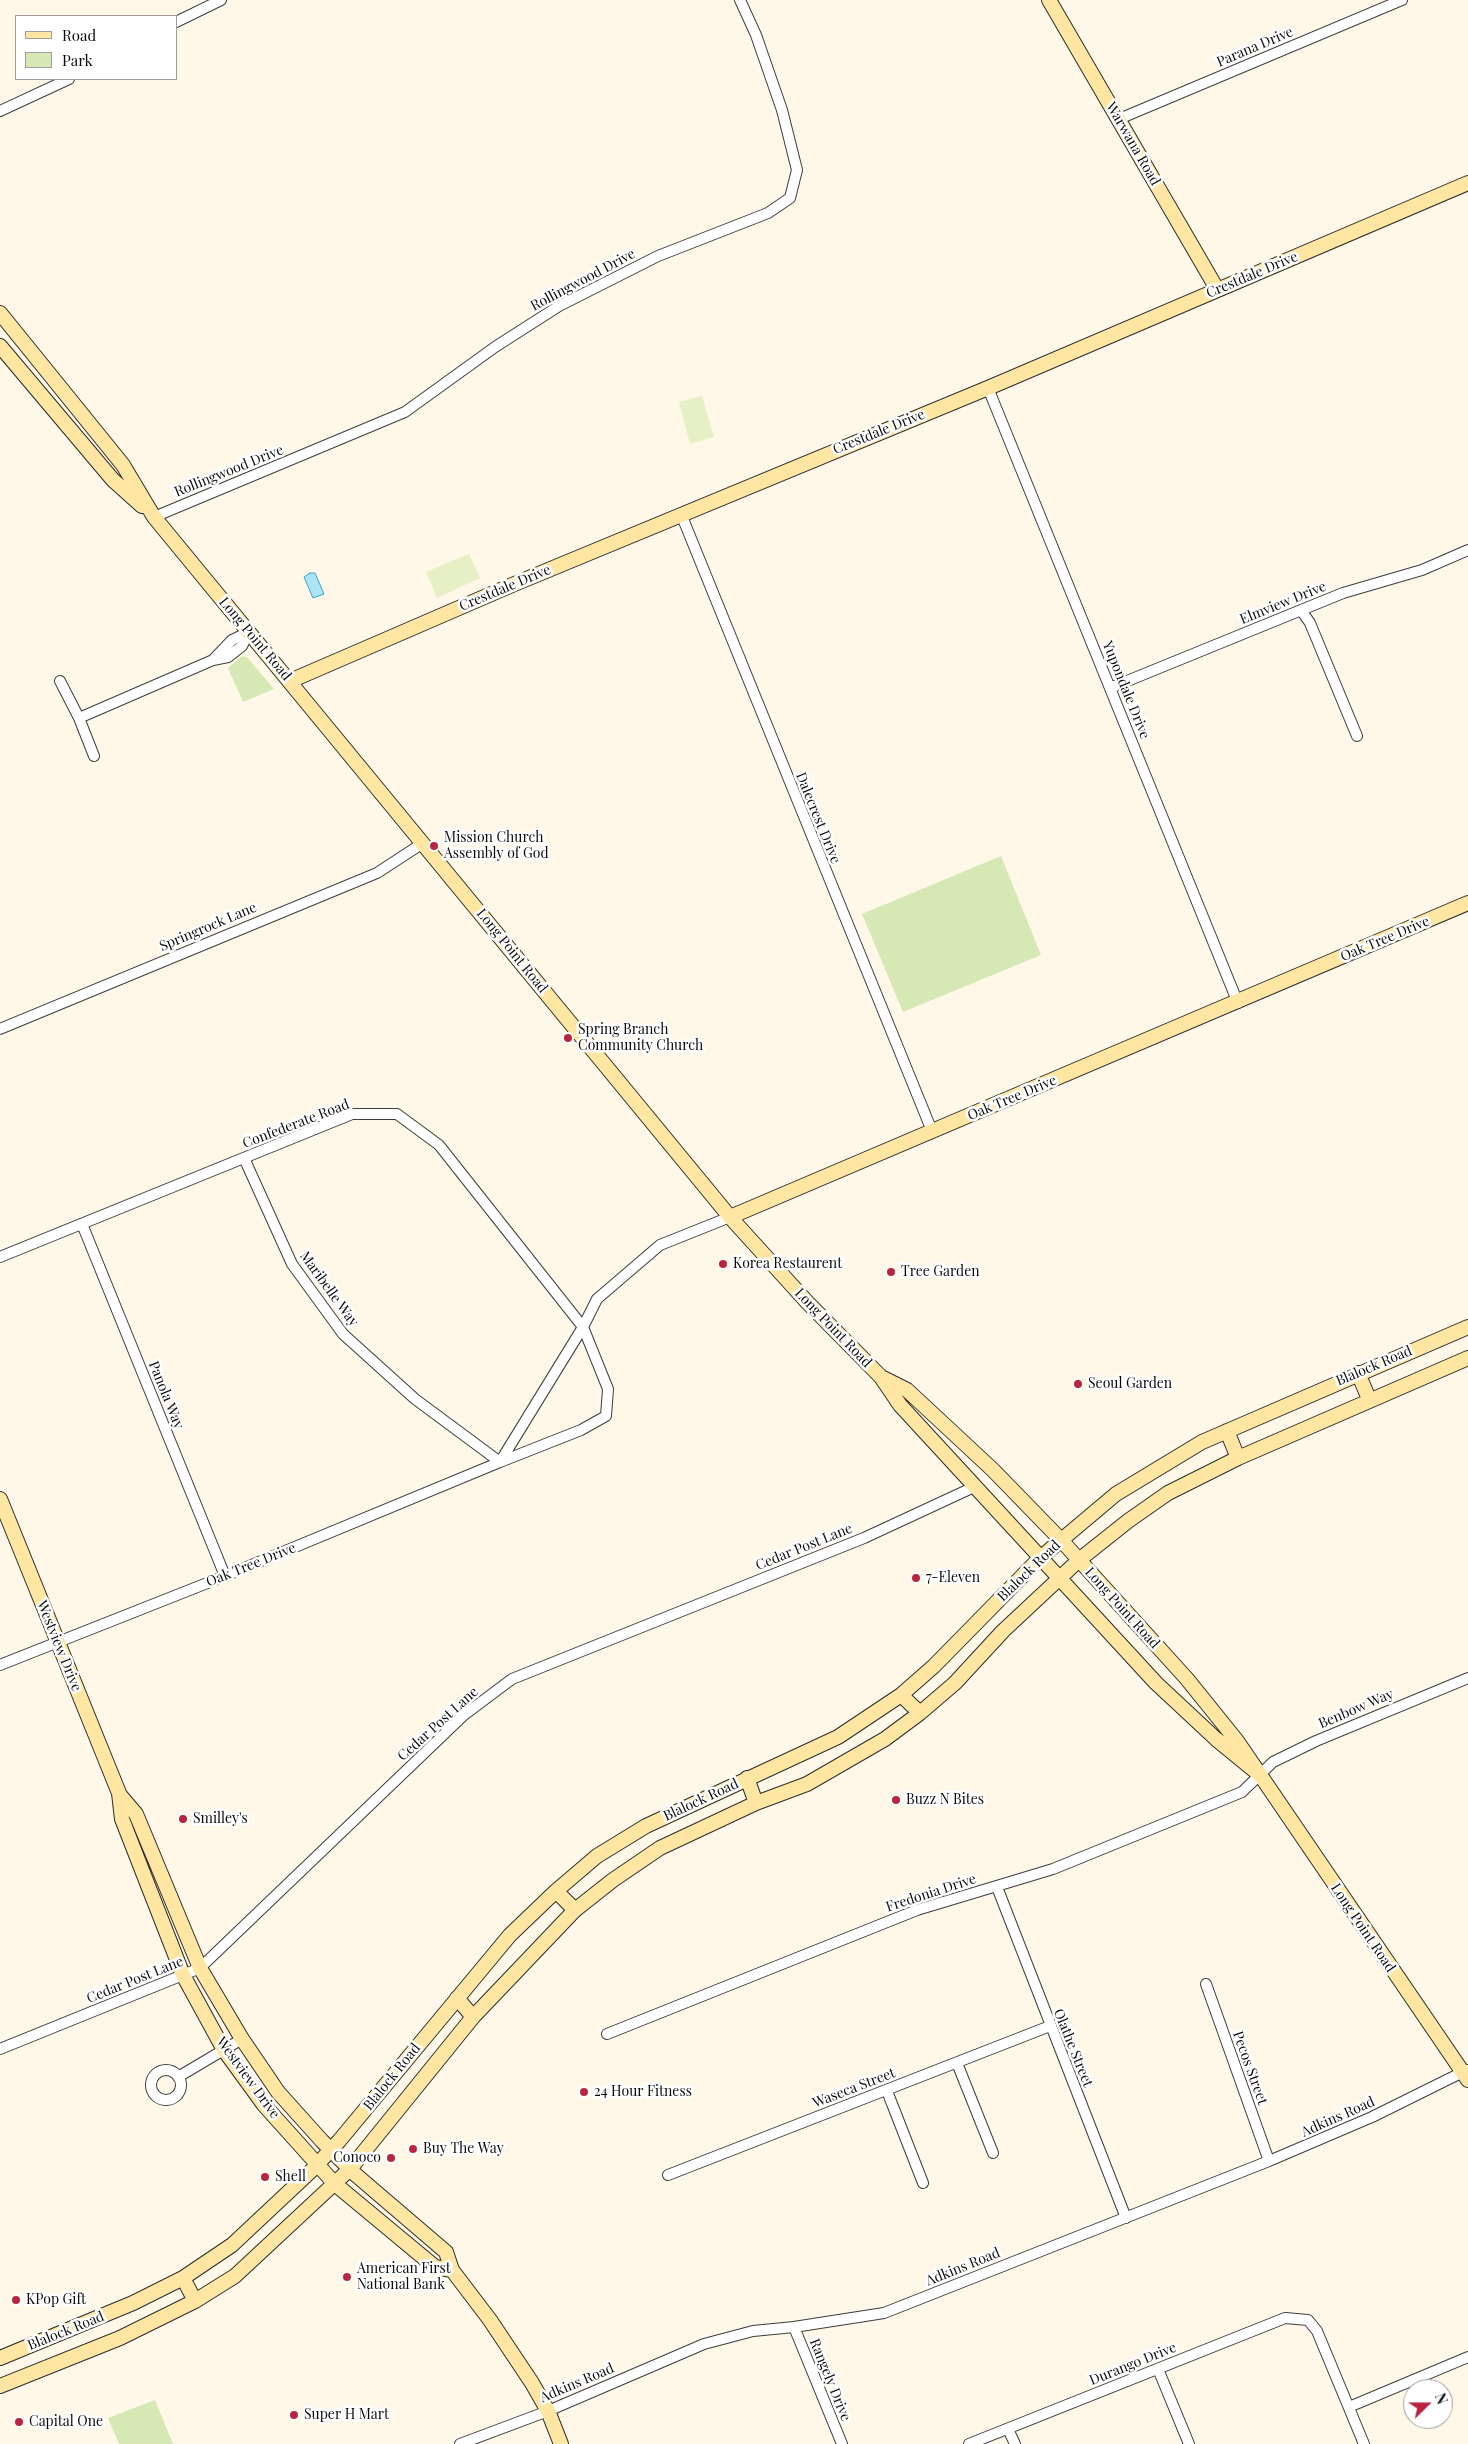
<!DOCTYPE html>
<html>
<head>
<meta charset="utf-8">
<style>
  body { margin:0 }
  #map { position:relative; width:1468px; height:2444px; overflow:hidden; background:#fff7e8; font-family:"Playfair Display",serif }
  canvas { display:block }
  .legend { position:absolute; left:15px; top:15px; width:162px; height:65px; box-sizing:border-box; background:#fff; border:1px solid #9d9d9d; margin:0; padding:6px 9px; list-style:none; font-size:15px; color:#0a0a0a }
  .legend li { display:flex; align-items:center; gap:10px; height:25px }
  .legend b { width:25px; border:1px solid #9d9d9d }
  .north { position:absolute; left:1403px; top:2379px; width:50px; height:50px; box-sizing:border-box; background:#fff; border:1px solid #9d9d9d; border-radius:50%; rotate:68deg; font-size:14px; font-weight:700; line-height:20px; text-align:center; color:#0a0a0a }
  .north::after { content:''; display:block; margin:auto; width:18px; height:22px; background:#b82541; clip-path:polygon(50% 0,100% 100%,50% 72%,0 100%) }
</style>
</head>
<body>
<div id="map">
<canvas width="1468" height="2444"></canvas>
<ul class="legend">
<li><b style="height:6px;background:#ffe7a3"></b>Road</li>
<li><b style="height:14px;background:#d6e8b3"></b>Park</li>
</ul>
<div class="north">N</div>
</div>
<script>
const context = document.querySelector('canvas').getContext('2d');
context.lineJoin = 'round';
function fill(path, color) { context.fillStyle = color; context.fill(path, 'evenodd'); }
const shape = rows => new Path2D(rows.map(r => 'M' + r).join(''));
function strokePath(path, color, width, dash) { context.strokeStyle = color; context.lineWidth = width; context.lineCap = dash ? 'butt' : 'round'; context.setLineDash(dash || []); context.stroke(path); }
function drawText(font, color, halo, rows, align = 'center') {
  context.font = font + ' "Playfair Display",serif'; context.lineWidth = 5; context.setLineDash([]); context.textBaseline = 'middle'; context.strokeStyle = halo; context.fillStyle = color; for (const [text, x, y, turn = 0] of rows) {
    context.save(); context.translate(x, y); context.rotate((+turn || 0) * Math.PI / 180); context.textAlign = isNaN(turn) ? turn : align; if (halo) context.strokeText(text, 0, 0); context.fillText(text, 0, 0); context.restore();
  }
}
fill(shape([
  [242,656,247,657,274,689,243,702,228,668],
  [1001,856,1041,955,903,1012,862,914],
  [155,2400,173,2444,119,2444,108,2418]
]), '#d6e8b3');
fill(shape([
  [702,396,714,437,690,444,679,402],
  [469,554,480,578,437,598,426,572]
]), '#e7efc5');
const water = shape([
  [310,573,315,573,324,594,313,598,304,577,310,573]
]);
fill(water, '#aee5f5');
strokePath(water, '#35a6cc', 1);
const street = shape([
  [176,22,221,0],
  [0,111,69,79],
  [1119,119,1402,0],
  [988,388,1238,1003],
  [681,514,932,1131],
  [154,517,405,412,495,347,559,306,658,256,768,213,790,198,797,170,782,110,756,35,740,0],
  [1301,610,1310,623,1357,736],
  [60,681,79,718,94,756],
  [1110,688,1343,593,1422,570,1468,550],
  [79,718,213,660,228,657,242,646,249,632,232,640,213,660],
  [0,1029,377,873,423,843],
  [82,1224,225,1576],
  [0,1257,352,1114,397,1114,439,1145,583,1327,608,1389,606,1416,581,1430,500,1462,415,1399,343,1334,292,1264,244,1158],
  [0,1665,225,1576,500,1462,583,1327,597,1299,660,1245,730,1217],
  [997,1887,1126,2218],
  [1206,1984,1269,2161],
  [607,2034,917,1910,1053,1869,1242,1792,1273,1762,1316,1741,1468,1678],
  [0,2049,200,1968,464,1715,512,1679,864,1538,974,1487],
  [957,2063,993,2153],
  '151 2085a15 15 0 1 1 30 0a15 15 0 1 1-30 0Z',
  [178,2077,242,2039],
  [887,2091,923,2183],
  [668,2175,1050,2026],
  [794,2327,842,2444],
  [1158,2369,1189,2444],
  [1349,2407,1468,2357],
  [1008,2429,1015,2444],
  [460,2444,548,2411,704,2344,753,2331,794,2327,884,2313,1269,2161,1372,2117,1467,2070],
  [969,2444,1285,2318,1308,2320,1317,2331,1364,2444]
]);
const secondary = shape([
  [1049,0,1217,289],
  [0,313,123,465,154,517,730,1217,807,1302,881,1377,900,1405,1156,1683,1216,1739,1260,1775],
  [0,346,113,480,142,506],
  [290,681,512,585,988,388,1468,183],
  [730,1217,1468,903],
  [1358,1373,1369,1399],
  [883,1378,907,1390,993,1470,1061,1540,1187,1679,1237,1741,1468,2080],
  [1227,1431,1238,1458],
  [0,1499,119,1793,122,1819,183,1975,224,2050,264,2105,335,2184,435,2267,452,2270],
  [901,1695,920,1713],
  [747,1778,756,1803],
  [119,1794,136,1814,200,1968,242,2039,278,2092,322,2141,356,2175,446,2252,452,2270,490,2320,532,2383,548,2411,561,2444],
  [556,1891,575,1910],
  [457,1998,473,2017],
  [183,2278,195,2301],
  [0,2358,133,2303,183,2278,232,2245,312,2170,339,2141,510,1935,556,1891,597,1856,646,1826,838,1737,901,1695,934,1666,1040,1558,1116,1494,1202,1442,1468,1327],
  [0,2386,120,2338,195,2301,235,2276,350,2169,473,2017,575,1910,613,1880,660,1848,756,1803,807,1784,885,1739,920,1713,955,1683,1003,1631,1079,1560,1128,1521,1168,1493,1238,1458,1468,1358]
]);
strokePath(street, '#3d3d3d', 12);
strokePath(secondary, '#2c2c2c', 16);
strokePath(street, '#fff', 10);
strokePath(secondary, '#ffe7a3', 14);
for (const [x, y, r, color] of [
  [434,846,5,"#b82541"],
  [568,1038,5,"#b82541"],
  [723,1264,5,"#b82541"],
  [891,1272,5,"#b82541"],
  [1078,1384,5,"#b82541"],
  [916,1578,5,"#b82541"],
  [896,1800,5,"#b82541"],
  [183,1819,5,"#b82541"],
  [584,2092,5,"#b82541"],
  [413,2149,5,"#b82541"],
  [391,2158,5,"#b82541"],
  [265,2177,5,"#b82541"],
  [347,2277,5,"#b82541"],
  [16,2300,5,"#b82541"],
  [294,2415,5,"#b82541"],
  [19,2422,5,"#b82541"]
]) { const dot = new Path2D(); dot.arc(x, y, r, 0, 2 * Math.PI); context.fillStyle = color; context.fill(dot); strokePath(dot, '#fff', 2); }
drawText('14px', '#0a0a0a', '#fff', [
  ["Parana Drive",1255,47,-23],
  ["Warwana Road",1133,144,60],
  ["Crestdale Drive",1252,275,-23],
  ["Rollingwood Drive",583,280,-28],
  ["Crestdale Drive",879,432,-22],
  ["Rollingwood Drive",229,471,-22],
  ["Crestdale Drive",505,588,-23],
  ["Elmview Drive",1283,603,-22],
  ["Long Point Road",255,639,50],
  ["Yupondale Drive",1126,690,68],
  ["Dalecrest Drive",818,818,68],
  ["Springrock Lane",208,927,-23],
  ["Oak Tree Drive",1385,939,-23],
  ["Long Point Road",512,951,51],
  ["Oak Tree Drive",1012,1098,-23],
  ["Confederate Road",296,1124,-21],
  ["Maribelle Way",329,1289,54],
  ["Long Point Road",833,1328,46],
  ["Blalock Road",1374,1366,-23],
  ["Panola Way",166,1395,68],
  ["Cedar Post Lane",804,1547,-22],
  ["Oak Tree Drive",251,1565,-22],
  ["Blalock Road",1029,1571,-44],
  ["Long Point Road",1122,1608,48],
  ["Westview Drive",59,1646,68],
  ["Benbow Way",1356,1709,-23],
  ["Cedar Post Lane",438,1724,-42],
  ["Blalock Road",701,1800,-25],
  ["Fredonia Drive",931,1893,-18],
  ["Long Point Road",1363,1928,56],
  ["Cedar Post Lane",135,1980,-22],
  ["Olathe Street",1073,2048,68],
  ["Pecos Street",1250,2068,70],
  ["Blalock Road",392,2077,-51],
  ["Westview Drive",248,2078,54],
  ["Waseca Street",854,2088,-21],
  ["Adkins Road",1338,2117,-24],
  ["Adkins Road",963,2267,-22],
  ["Blalock Road",66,2331,-22],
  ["Durango Drive",1133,2364,-22],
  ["Rangely Drive",830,2380,68],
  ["Adkins Road",577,2383,-23]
]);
drawText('14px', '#0a0a0a', '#fff', [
  ["Mission Church",444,838],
  ["Assembly of God",444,854],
  ["Spring Branch",578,1030],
  ["Community Church",578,1046],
  ["Korea Restaurent",733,1264],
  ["Tree Garden",901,1272],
  ["Seoul Garden",1088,1384],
  ["7-Eleven",926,1578],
  ["Buzz N Bites",906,1800],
  ["Smilley's",193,1819],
  ["24 Hour Fitness",594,2092],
  ["Buy The Way",423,2149],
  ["Conoco",381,2158,"right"],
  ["Shell",275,2177],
  ["American First",357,2269],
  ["National Bank",357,2285],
  ["KPop Gift",26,2300],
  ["Super H Mart",304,2415],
  ["Capital One",29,2422]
], 'left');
</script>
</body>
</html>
